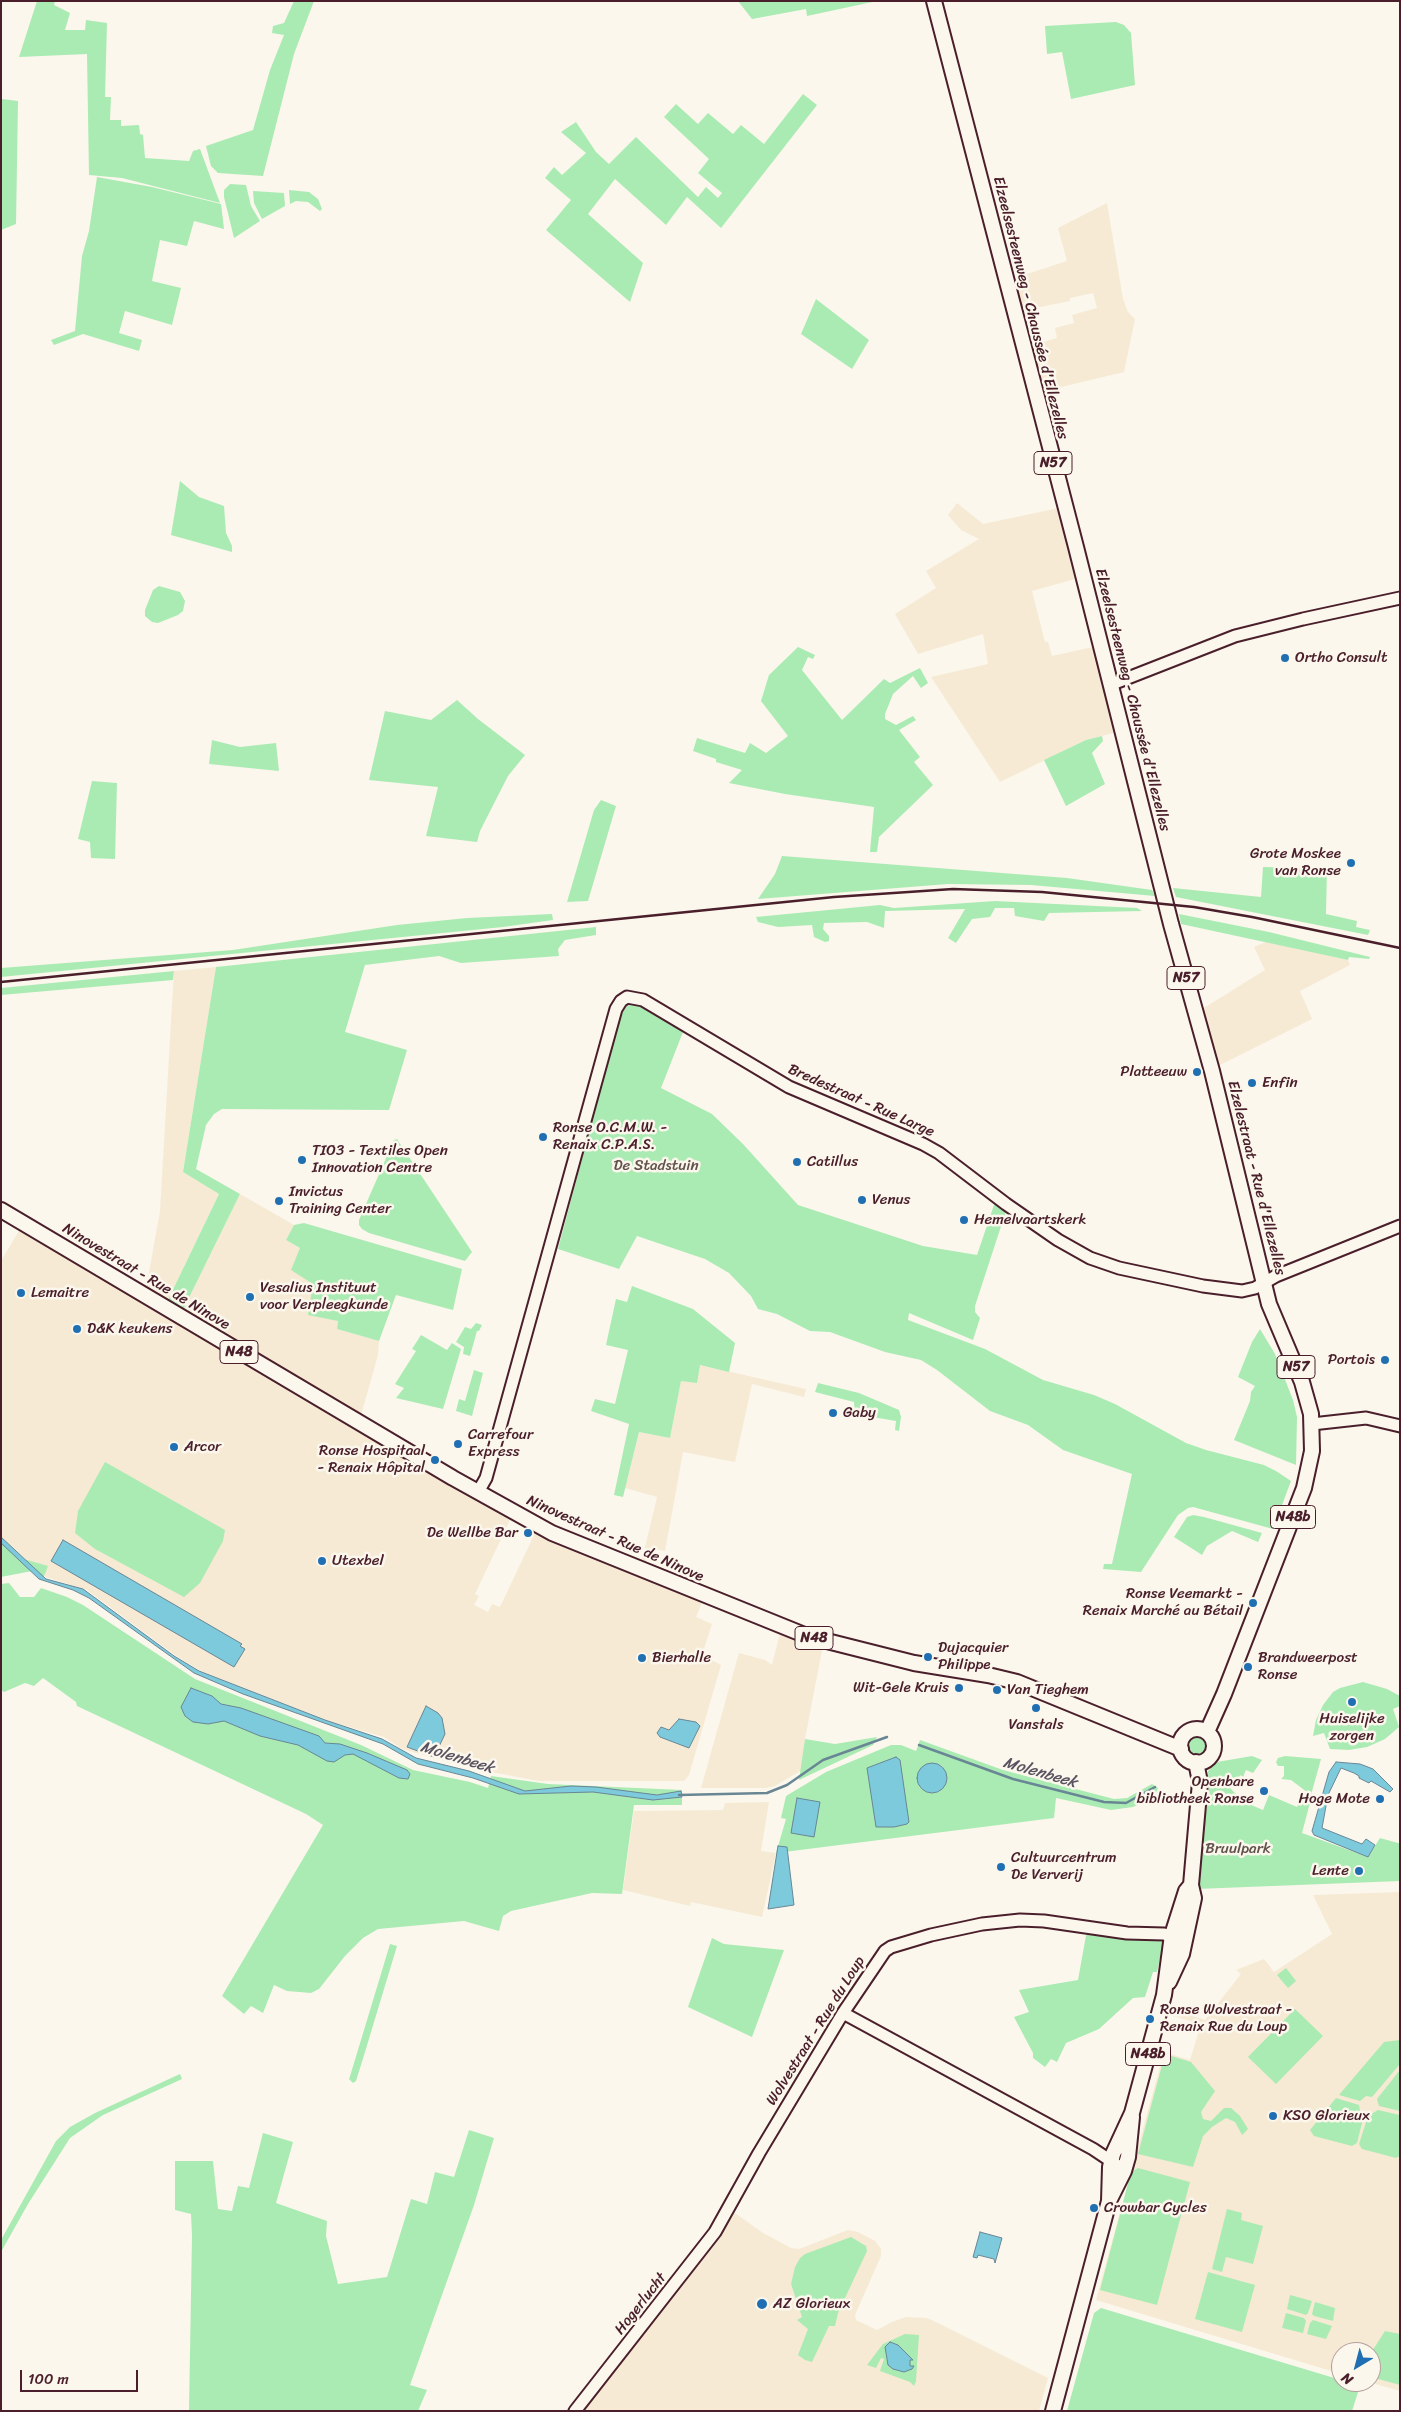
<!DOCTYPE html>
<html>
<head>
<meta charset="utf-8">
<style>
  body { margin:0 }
  #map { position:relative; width:1401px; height:2412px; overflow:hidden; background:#fbf7ec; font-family:Sriracha,sans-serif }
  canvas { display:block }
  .frame { position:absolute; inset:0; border:2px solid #4a1f2b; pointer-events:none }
  .north { position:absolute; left:1331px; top:2342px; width:50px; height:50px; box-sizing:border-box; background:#fbf7ec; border:1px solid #b4a19f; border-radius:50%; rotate:217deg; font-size:14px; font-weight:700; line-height:20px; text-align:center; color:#4a1f2b }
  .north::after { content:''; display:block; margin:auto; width:18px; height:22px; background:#1f6fb2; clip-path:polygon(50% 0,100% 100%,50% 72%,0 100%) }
  .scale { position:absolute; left:20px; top:2370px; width:118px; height:22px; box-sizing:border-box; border:2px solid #4a1f2b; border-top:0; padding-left:6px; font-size:15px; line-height:18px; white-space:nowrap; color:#4a1f2b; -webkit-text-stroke:4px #fbf7ec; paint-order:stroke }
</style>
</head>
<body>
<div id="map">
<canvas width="1401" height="2412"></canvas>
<div class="frame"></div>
<div class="north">N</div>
<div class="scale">100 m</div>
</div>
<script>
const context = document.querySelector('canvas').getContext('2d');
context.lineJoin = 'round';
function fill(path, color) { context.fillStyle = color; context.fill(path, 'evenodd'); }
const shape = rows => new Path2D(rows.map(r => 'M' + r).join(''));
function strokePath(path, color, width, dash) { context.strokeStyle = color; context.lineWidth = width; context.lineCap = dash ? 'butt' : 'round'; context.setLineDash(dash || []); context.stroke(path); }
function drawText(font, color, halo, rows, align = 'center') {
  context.font = font + ' Sriracha,sans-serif'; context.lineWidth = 5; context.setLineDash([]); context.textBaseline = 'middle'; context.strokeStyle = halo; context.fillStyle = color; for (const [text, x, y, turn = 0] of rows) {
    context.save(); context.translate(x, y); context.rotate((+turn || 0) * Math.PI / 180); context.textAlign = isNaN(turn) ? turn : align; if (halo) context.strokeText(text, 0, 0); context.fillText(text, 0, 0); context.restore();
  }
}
fill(shape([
  [1107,203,1123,299,1128,312,1135,319,1124,372,1040,392,1029,346,1057,338,1055,328,1074,323,1072,315,1097,308,1093,293,1070,298,1070,301,1020,311,1012,279,1067,261,1058,228],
  [957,503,983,524,1059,508,1075,579,1032,591,1045,642,1048,642,1052,656,1093,647,1117,732,1086,740,1000,782,931,677,988,664,983,634,918,654,895,614,936,588,926,571,979,539,961,530,948,515],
  [1266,942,1348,960,1350,965,1300,991,1312,1019,1216,1067,1199,1011,1265,970,1254,947],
  [216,967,183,1172,219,1194,168,1300,146,1289,160,1211,174,971],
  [240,1194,294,1225,286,1240,300,1248,313,1284,338,1321,337,1329,379,1341,378,1355,361,1415,183,1310],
  [20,1229,510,1520,475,1594,479,1596,474,1605,488,1612,492,1604,500,1607,535,1533,702,1602,696,1617,712,1624,702,1655,721,1665,689,1775,684,1781,539,1781,470,1768,402,1749,384,1737,332,1722,203,1672,176,1656,87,1590,46,1577,1,1537,1,1261],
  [700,1365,806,1389,804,1397,752,1384,735,1462,683,1452,665,1551,649,1548,646,1566,641,1564,657,1497,625,1488,639,1432,670,1438,681,1380],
  [780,1633,822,1650,805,1739,802,1770,775,1786,766,1788,701,1788,739,1653,765,1660,772,1665],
  [769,1802,761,1851,776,1853,762,1917,691,1902,690,1906,623,1890,634,1811,723,1810,725,1803],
  [1400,1892,1400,2391,1368,2382,1371,2382,1371,2352,1341,2352,1341,2374,1096,2300,1164,2052,1190,2060,1201,2024,1173,2016,1175,2010,1205,2020,1241,1974,1236,1970,1264,1959,1274,1972,1332,1934,1313,1895],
  [735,2213,763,2233,791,2248,799,2249,848,2230,858,2232,875,2241,881,2249,881,2256,855,2315,856,2320,877,2330,892,2322,906,2317,927,2318,942,2325,1048,2378,1039,2411,580,2411]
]), '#f6ead4');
fill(shape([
  [37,1,55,1,54,5,70,13,65,30,85,30,86,20,107,23,105,97,111,97,110,120,121,120,121,126,139,125,140,134,143,135,145,158,189,161,193,151,200,149,220,203,122,178,89,175,87,54,19,57],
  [294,1,314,1,294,54,263,176,218,173,211,166,206,146,253,130,270,70,284,35,272,33,273,26,284,23],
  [738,1,877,1,807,16,806,9,752,19],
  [1116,22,1124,25,1131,33,1135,85,1071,99,1062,52,1047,54,1045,26],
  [803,94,817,105,721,228,687,197,666,225,615,179,588,214,643,263,630,302,546,230,571,200,545,178,554,167,562,175,586,153,561,132,576,122,596,152,609,164,636,137,698,197,706,187,718,198,722,193,698,173,709,159,664,117,676,104,698,124,708,113,733,134,741,125,764,144],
  [2,99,18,101,16,224,1,230],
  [97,177,152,187,221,204,224,229,194,221,187,246,160,240,152,281,181,288,172,325,125,311,119,333,142,340,139,351,83,334,54,345,51,340,75,331,82,256,89,231],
  [230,184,246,185,251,206,260,221,234,238,224,197,224,190],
  [289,190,309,192,318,199,322,209,320,211,308,202,296,201,290,204],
  [253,191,284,193,285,206,262,219,254,203],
  [816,299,869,340,852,369,801,334],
  [180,481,199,497,224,506,226,533,232,546,232,552,171,535],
  [159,586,180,592,185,601,183,611,178,615,158,623,152,622,145,616,145,610,153,590],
  [798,647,815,655,813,659,808,657,802,670,842,720,884,679,890,683,920,668,928,683,921,688,913,676,893,694,885,714,885,719,896,725,913,716,916,720,899,730,920,757,914,762,933,785,879,837,877,852,870,852,874,807,785,794,729,783,742,770,716,762,716,759,693,751,697,738,745,753,750,743,766,753,788,736,761,701,769,675],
  [457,700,478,719,525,755,508,776,480,831,477,842,426,836,438,787,369,780,385,711,431,720],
  [1102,736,1103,741,1092,753,1105,784,1066,806,1044,760,1086,740],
  [212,740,240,747,276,743,279,771,209,764],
  [92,781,117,783,115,859,91,858,90,842,78,839],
  [601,800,616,806,588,901,567,902,594,810],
  [782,856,1067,878,1152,890,1155,896,1031,885,948,884,758,899,775,874],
  [1263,867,1327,868,1326,914,1357,921,1356,927,1370,930,1368,935,1176,897,1173,888,1261,897],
  [995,901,1137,908,1142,911,1049,913,1044,921,1015,916,1014,908,995,908,990,917,972,919,956,943,948,938,965,909,885,911,884,928,867,922,824,923,823,929,829,936,829,941,825,942,814,937,812,925,778,927,758,922,756,917,880,905,894,908],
  [552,914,553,920,503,927,1,977,1,968,233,950,397,925,467,918],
  [1179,914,1269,932,1370,957,1369,959,1349,957,1348,960,1181,924],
  [596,927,596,935,565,940,558,949,559,956,461,963,439,956,365,965,345,1032,407,1050,389,1110,222,1109,214,1114,206,1125,196,1169,240,1194,183,1310,168,1300,219,1194,183,1172,216,967],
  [174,971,173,980,1,995,1,988],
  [631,1004,641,1005,683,1032,661,1088,712,1114,743,1144,798,1205,923,1246,977,1255,995,1202,1006,1211,975,1306,975,1312,980,1318,973,1340,909,1313,908,1320,985,1349,1043,1380,1094,1395,1115,1404,1186,1443,1206,1450,1264,1465,1276,1471,1291,1481,1273,1529,1193,1507,1188,1508,1178,1515,1141,1572,1103,1569,1104,1564,1112,1564,1132,1474,1063,1450,1028,1425,990,1411,937,1370,921,1360,885,1352,830,1332,810,1331,777,1314,758,1309,751,1296,729,1273,705,1259,637,1236,619,1269,558,1249,617,1028,621,1015,626,1007],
  [397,1139,472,1252,465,1261,369,1233,362,1229,359,1225,359,1220,394,1140],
  [304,1223,462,1269,453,1310,396,1295,379,1341,337,1329,338,1321,308,1315,313,1284,291,1270,300,1248,286,1240,294,1225],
  [632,1286,693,1309,735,1343,729,1372,700,1365,697,1383,681,1381,670,1438,639,1432,623,1497,614,1495,629,1424,591,1411,595,1399,615,1404,628,1350,606,1345,616,1299,627,1302],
  [476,1323,482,1325,479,1331,477,1331,470,1356,463,1354,464,1347,456,1342,465,1327,471,1329],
  [1260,1329,1275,1354,1293,1400,1297,1417,1296,1465,1234,1440,1250,1401,1251,1392,1255,1386,1238,1377,1252,1342],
  [421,1335,447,1350,452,1343,461,1349,443,1409,396,1398,404,1388,395,1384,416,1351,412,1349],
  [474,1370,483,1373,472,1416,456,1411,459,1399,465,1401],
  [818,1383,859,1393,899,1410,901,1417,899,1431,895,1430,896,1421,855,1414,854,1402,815,1392],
  [105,1462,225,1530,223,1541,200,1583,184,1597,95,1549,75,1533,78,1511],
  [1193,1515,1204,1517,1262,1533,1258,1542,1232,1531,1207,1546,1202,1555,1174,1537,1187,1517],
  [1,1541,20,1558,48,1566,43,1579,32,1571,1,1577],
  [9,1583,20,1597,34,1597,41,1588,67,1597,83,1605,195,1679,361,1745,413,1770,470,1782,488,1788,491,1776,548,1784,682,1790,682,1805,634,1805,622,1894,592,1893,511,1911,503,1916,499,1931,464,1921,378,1929,363,1938,345,1956,319,1989,311,1993,287,1991,274,1985,263,2013,251,2006,244,2014,222,1996,323,1825,306,1814,77,1706,76,1702,43,1678,34,1686,25,1683,4,1692,1,1690,1,1584],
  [1363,1682,1387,1689,1400,1696,1400,1706,1393,1709,1399,1727,1385,1739,1367,1747,1349,1750,1330,1749,1324,1733,1313,1736,1316,1720,1323,1705,1333,1692,1340,1688],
  '1188 1746a10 10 0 1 1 20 0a10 10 0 1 1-20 0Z',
  [877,1737,873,1745,799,1780,805,1739,835,1744],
  [920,1740,1003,1770,1114,1799,1127,1798,1152,1784,1158,1788,1154,1798,1133,1807,1111,1810,1056,1798,1054,1818,776,1853,786,1819,781,1818,786,1796,826,1772,891,1745,901,1745,916,1751],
  [933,1763,942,1766,947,1780,939,1792,929,1793,920,1788,917,1778],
  [1252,1756,1262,1760,1253,1773,1246,1770,1243,1777,1240,1775,1238,1780,1234,1778,1233,1782,1230,1781,1230,1788,1236,1794,1235,1798,1263,1810,1269,1795,1297,1807,1303,1793,1311,1799,1302,1833,1368,1857,1380,1838,1398,1843,1400,1844,1400,1881,1196,1889,1203,1790,1209,1792,1208,1771,1217,1762],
  [1285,1756,1321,1759,1311,1795,1291,1780,1281,1779,1284,1776,1284,1766,1278,1766,1276,1762,1278,1758],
  [1087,1930,1164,1940,1157,1972,1153,1972,1145,1997,1133,1998,1099,2029,1066,2043,1057,2062,1051,2059,1045,2067,1033,2058,1033,2053,1014,2017,1029,2012,1019,1990,1078,1980],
  [712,1938,724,1944,784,1950,752,2037,688,2007],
  [390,1944,397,1946,365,2052,356,2081,353,2083,349,2079,351,2073],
  [1286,1968,1296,1981,1288,1988,1277,1975],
  [1295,2009,1323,2036,1276,2084,1248,2057],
  [1400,2040,1400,2064,1372,2097,1366,2096,1360,2101,1339,2095,1384,2042],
  [1165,2054,1191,2062,1215,2091,1201,2112,1203,2119,1211,2121,1224,2108,1231,2108,1240,2116,1248,2129,1242,2135,1235,2122,1226,2118,1212,2127,1203,2136,1193,2167,1138,2154],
  [1400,2070,1400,2111,1379,2106,1377,2099],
  [180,2074,182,2079,103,2115,70,2138,28,2204,1,2252,1,2240,56,2141,70,2127,95,2113],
  [1336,2098,1359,2105,1360,2111,1364,2115,1357,2143,1352,2146,1314,2136,1310,2130],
  [1378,2110,1400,2115,1400,2156,1396,2158,1362,2149,1359,2144,1368,2116],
  [469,2130,494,2138,474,2205,410,2385,427,2390,418,2411,189,2411,192,2236,191,2214,175,2210,175,2161,213,2161,218,2209,232,2211,238,2186,249,2188,263,2133,293,2142,276,2203,327,2221,326,2236,338,2284,387,2277,411,2199,427,2204,435,2172,454,2177],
  [1138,2168,1190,2182,1157,2305,1100,2290,1131,2172],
  [1227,2209,1242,2213,1241,2220,1263,2226,1253,2264,1226,2257,1222,2272,1212,2269],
  [851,2237,866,2246,867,2251,838,2313,835,2326,829,2326,812,2362,805,2360,798,2355,808,2329,797,2320,802,2317,791,2284,795,2267,800,2258,805,2254],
  [1208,2272,1255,2285,1242,2332,1195,2319],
  [1290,2295,1312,2301,1308,2313,1306,2315,1287,2309],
  [1315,2302,1335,2308,1333,2321,1314,2316,1312,2314],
  [1101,2308,1341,2380,1341,2382,1360,2386,1352,2411,1067,2411,1094,2313],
  [1286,2313,1304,2318,1306,2321,1303,2333,1282,2328],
  [1313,2320,1332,2326,1326,2339,1307,2334,1310,2323],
  [1385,2331,1400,2334,1400,2385,1371,2377,1371,2353],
  [905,2334,919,2335,916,2381,914,2386,910,2382,880,2371,884,2359,881,2358,876,2368,867,2365,883,2344]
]), '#aaebb3');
const water = shape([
  [1,1537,46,1579,83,1589,174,1656,199,1671,325,1720,382,1739,416,1758,469,1771,525,1791,571,1786,596,1787,657,1795,681,1791,682,1797,653,1800,593,1792,519,1794,473,1778,418,1764,383,1744,243,1694,194,1673,89,1598,73,1590,39,1579,1,1543,1,1537],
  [63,1540,242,1644,240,1646,245,1649,234,1667,51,1561,63,1540],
  [191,1688,212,1696,221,1704,241,1708,319,1736,325,1743,340,1744,367,1753,407,1770,410,1774,408,1779,399,1778,353,1754,345,1755,334,1762,327,1761,298,1745,260,1736,224,1721,208,1724,193,1722,185,1716,181,1707,191,1688],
  [426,1706,438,1713,442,1718,445,1734,434,1757,407,1747,426,1706],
  [679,1719,696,1722,700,1726,689,1748,660,1737,657,1733,661,1727,669,1730,679,1719],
  [896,1757,900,1760,909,1822,907,1824,894,1827,876,1827,867,1768,896,1757],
  [1336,1762,1360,1764,1373,1769,1393,1789,1390,1792,1371,1781,1369,1783,1359,1778,1359,1776,1354,1773,1341,1768,1328,1795,1322,1828,1362,1844,1366,1839,1375,1845,1368,1857,1314,1835,1312,1831,1329,1772,1336,1762],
  '917 1778a15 15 0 1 1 30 0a15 15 0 1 1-30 0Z',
  [797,1798,820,1802,814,1837,791,1833,797,1798],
  [778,1846,787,1847,794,1905,768,1909,778,1846],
  [980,2232,1002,2238,995,2263,994,2259,978,2255,977,2258,973,2257,980,2232],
  [890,2342,898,2345,913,2360,910,2360,910,2366,914,2366,912,2369,904,2372,893,2369,888,2365,885,2347,890,2342]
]);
fill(water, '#7dcadc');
strokePath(water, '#698695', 1);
strokePath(shape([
  [919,1745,1013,1779,1104,1802,1126,1803,1155,1787],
  [679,1795,767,1793,787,1785,823,1760,887,1737]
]), '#698695', 2.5);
const tertiary = shape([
  [1110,685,1235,636,1303,619,1400,598],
  [1312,1424,1366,1418,1400,1426],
  [478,1492,486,1478,616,1009,621,1001,627,997,643,1000,789,1087,923,1144,939,1153,1006,1204,1058,1240,1090,1258,1119,1268,1203,1286,1242,1291,1255,1288,1276,1276,1400,1226],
  [843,2013,1093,2149,1117,2165],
  [575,2411,715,2232,759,2153,843,2013,885,1951,891,1947,931,1935,982,1924,1020,1920,1044,1921,1127,1933,1164,1934,1179,1939]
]);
const primary = shape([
  [934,1,1076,547,1171,924,1212,1071,1269,1304,1302,1382,1311,1414,1312,1451,1304,1488,1224,1694,1207,1732],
  [1,1210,453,1478,552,1533,807,1636,914,1663,988,1675,1017,1682,1181,1749],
  '1180 1746a17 17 0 1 1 34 0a17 17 0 1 1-34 0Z',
  [1169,1982,1182,1954,1194,1898,1191,1885,1200,1782,1196,1762],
  [1109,2201,1110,2167,1113,2154,1132,2113,1164,1995,1172,1935,1186,1891,1191,1885],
  [1053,2411,1109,2201,1124,2171,1128,2157,1132,2117]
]);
strokePath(tertiary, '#4a1f2b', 15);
strokePath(primary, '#4a1f2b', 18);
strokePath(tertiary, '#fbf7ec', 11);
strokePath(primary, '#fbf7ec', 14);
strokePath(shape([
  [1,982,834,897,953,889,1042,892,1194,907,1252,917,1400,948]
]), '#4a1f2b', 2.5);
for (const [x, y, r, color] of [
  [1285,658,5,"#1f6fb2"],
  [1351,863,5,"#1f6fb2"],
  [1197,1072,5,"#1f6fb2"],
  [1252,1083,5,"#1f6fb2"],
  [543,1137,5,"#1f6fb2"],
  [302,1160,5,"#1f6fb2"],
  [797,1162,5,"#1f6fb2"],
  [862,1200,5,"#1f6fb2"],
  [279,1201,5,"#1f6fb2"],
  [964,1220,5,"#1f6fb2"],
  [21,1293,5,"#1f6fb2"],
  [250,1297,5,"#1f6fb2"],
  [77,1329,5,"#1f6fb2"],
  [1385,1360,5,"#1f6fb2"],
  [833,1413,5,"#1f6fb2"],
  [458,1444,5,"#1f6fb2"],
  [174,1447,5,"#1f6fb2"],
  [435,1460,5,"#1f6fb2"],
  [528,1533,5,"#1f6fb2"],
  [322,1561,5,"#1f6fb2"],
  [1253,1603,5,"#1f6fb2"],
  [928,1657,5,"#1f6fb2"],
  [642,1658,5,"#1f6fb2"],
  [1248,1667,5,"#1f6fb2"],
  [959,1688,5,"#1f6fb2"],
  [997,1690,5,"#1f6fb2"],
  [1352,1702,5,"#1f6fb2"],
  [1036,1708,5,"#1f6fb2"],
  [1264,1791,5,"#1f6fb2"],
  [1380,1799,5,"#1f6fb2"],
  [1001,1867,5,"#1f6fb2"],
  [1359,1871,5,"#1f6fb2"],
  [1150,2019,5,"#1f6fb2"],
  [1273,2116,5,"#1f6fb2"],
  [1094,2208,5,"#1f6fb2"],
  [762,2304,6,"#1f6fb2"]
]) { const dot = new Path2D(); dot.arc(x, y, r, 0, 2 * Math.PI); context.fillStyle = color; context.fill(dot); strokePath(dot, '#fbf7ec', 2); }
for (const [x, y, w] of [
  [1053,463,38],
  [1186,978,38],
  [239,1352,38],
  [1296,1367,38],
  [1293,1517,45],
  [814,1638,38],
  [1148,2054,45]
]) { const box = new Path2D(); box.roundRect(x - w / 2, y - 11.5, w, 23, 4); context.fillStyle = '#fbf7ec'; context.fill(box); strokePath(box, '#4a1f2b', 1); }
drawText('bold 14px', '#4a1f2b', null, [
  ["N57",1053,463],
  ["N57",1186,978],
  ["N48",239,1352],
  ["N57",1296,1367],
  ["N48b",1293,1517],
  ["N48",814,1638],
  ["N48b",1148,2054]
]);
drawText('15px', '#4a1f2b', '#fbf7ec', [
  ["Elzeelsesteenweg - Chaussée d'Ellezelles",1030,308,76],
  ["Elzeelsesteenweg - Chaussée d'Ellezelles",1132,700,76],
  ["Bredestraat - Rue Large",861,1101,24],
  ["Elzelestraat - Rue d'Ellezelles",1256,1178,76],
  ["Ninovestraat - Rue de Ninove",146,1277,31],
  ["Ninovestraat - Rue de Ninove",615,1539,24],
  ["Wolvestraat - Rue du Loup",816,2031,-58],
  ["Hogerlucht",641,2304,-52]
]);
drawText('15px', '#4a1f2b', '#fbf7ec', [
  ["Ortho Consult",1295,658],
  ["Grote Moskee",1341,854,"right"],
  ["van Ronse",1341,871,"right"],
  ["Platteeuw",1187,1072,"right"],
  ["Enfin",1262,1083],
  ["Ronse O.C.M.W. -",553,1128],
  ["Renaix C.P.A.S.",553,1145],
  ["TIO3 - Textiles Open",312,1151],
  ["Innovation Centre",312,1168],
  ["Catillus",807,1162],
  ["Invictus",289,1192],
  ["Training Center",289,1209],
  ["Venus",872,1200],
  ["Hemelvaartskerk",974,1220],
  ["Vesalius Instituut",260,1288],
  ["voor Verpleegkunde",260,1305],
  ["Lemaitre",31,1293],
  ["D&K keukens",87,1329],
  ["Portois",1375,1360,"right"],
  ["Gaby",843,1413],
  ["Carrefour",468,1435],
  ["Express",468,1452],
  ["Arcor",184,1447],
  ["Ronse Hospitaal",425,1451,"right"],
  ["- Renaix Hôpital",425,1468,"right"],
  ["De Wellbe Bar",518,1533,"right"],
  ["Utexbel",332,1561],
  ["Ronse Veemarkt -",1243,1594,"right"],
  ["Renaix Marché au Bétail",1243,1611,"right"],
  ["Dujacquier",938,1648],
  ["Philippe",938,1665],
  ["Bierhalle",652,1658],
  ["Brandweerpost",1258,1658],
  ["Ronse",1258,1675],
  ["Wit-Gele Kruis",949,1688,"right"],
  ["Van Tieghem",1007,1690],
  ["Huiselijke",1352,1719,"center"],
  ["zorgen",1352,1736,"center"],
  ["Vanstals",1036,1725,"center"],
  ["Openbare",1254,1782,"right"],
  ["bibliotheek Ronse",1254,1799,"right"],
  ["Hoge Mote",1370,1799,"right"],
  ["Cultuurcentrum",1011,1858],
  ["De Ververij",1011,1875],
  ["Lente",1349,1871,"right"],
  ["Ronse Wolvestraat -",1160,2010],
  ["Renaix Rue du Loup",1160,2027],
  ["KSO Glorieux",1283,2116],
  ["Crowbar Cycles",1104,2208],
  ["AZ Glorieux",773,2304]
], 'left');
drawText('15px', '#62524d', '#fbf7ec', [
  ["De Stadstuin",656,1166],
  ["Bruulpark",1238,1849]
]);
drawText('italic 16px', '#595260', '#fbf7ec', [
  ["Molenbeek",457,1758,17],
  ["Molenbeek",1040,1773,16]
]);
</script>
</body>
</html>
